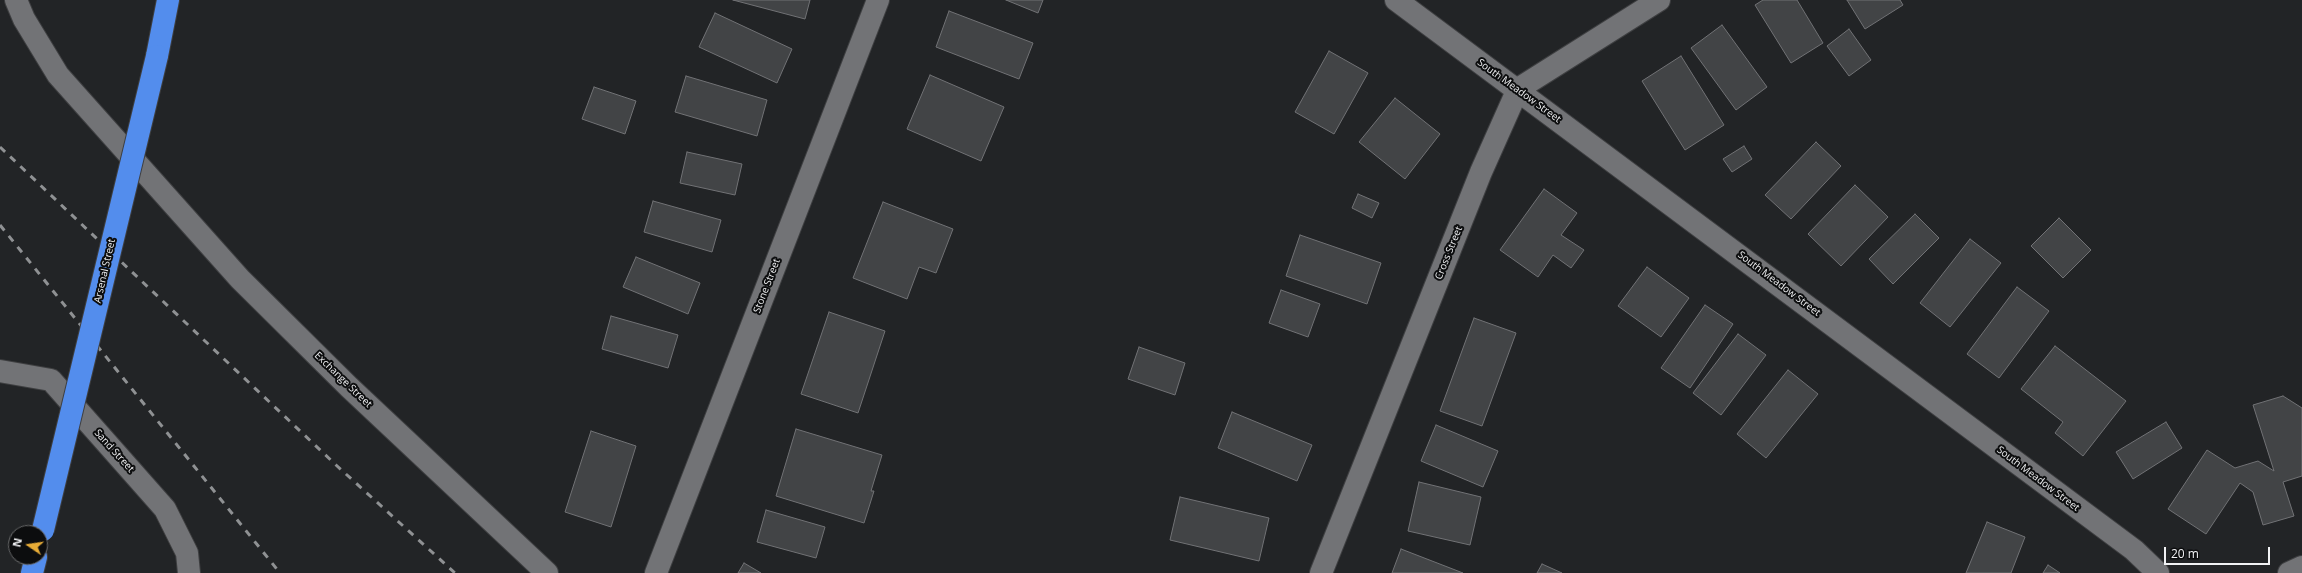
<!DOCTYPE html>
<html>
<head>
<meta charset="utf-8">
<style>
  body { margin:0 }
  #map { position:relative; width:2302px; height:573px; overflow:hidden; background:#222426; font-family:"Open Sans",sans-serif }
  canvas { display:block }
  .north { position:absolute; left:8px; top:525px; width:40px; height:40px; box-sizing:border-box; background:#0c0d0e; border:1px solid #68696a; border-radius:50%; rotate:283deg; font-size:11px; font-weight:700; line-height:16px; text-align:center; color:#f1f2f4 }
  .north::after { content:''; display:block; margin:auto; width:14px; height:18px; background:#e7ac37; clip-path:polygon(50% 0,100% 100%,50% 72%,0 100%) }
  .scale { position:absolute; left:2164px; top:547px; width:106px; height:18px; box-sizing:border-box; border:2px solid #f1f2f4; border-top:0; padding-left:5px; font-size:12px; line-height:14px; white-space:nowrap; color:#f1f2f4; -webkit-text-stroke:3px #0c0d0e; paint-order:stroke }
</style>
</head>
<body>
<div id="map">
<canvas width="2302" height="573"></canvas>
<div class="north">N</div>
<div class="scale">20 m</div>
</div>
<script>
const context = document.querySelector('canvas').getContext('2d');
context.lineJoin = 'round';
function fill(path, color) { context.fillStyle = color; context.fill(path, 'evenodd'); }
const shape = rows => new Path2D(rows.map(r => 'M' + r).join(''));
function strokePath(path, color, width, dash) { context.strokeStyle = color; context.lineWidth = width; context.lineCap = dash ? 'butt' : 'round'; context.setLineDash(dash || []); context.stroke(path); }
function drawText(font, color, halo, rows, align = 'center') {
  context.font = font + ' "Open Sans",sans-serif'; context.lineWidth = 4; context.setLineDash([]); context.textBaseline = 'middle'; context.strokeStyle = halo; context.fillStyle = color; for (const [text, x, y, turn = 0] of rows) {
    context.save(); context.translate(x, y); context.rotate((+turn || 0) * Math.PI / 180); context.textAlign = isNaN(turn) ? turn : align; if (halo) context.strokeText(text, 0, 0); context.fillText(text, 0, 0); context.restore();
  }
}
const building = shape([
  [733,0,810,0,805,19,733,0],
  [1006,0,1043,0,1038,13,1006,0],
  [1763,0,1797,0,1823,43,1791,63,1755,5,1763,0],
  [1847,0,1900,0,1903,5,1865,29,1847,0],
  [949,11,1033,43,1019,79,936,47,949,11],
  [715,13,792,49,777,83,699,47,715,13],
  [1722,25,1767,87,1736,110,1691,48,1722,25],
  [1849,29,1871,60,1849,76,1827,46,1849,29],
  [1329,51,1368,73,1334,134,1295,112,1329,51],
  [1681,56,1724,125,1685,150,1642,81,1681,56],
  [930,75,1004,107,981,161,907,129,930,75],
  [686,76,767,100,757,136,675,112,686,76],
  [594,87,636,101,625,134,582,119,594,87],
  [1395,98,1440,134,1405,179,1359,142,1395,98],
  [1816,142,1841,166,1791,219,1765,195,1816,142],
  [1744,146,1752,159,1732,172,1723,159,1744,146],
  [687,152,742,164,735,195,680,183,687,152],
  [1855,185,1888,217,1841,266,1808,234,1855,185],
  [1544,189,1577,213,1561,235,1584,250,1571,268,1553,255,1538,277,1500,250,1544,189],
  [1358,194,1379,203,1372,218,1352,208,1358,194],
  [653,201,721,220,712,252,644,232,653,201],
  [883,202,953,229,936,273,919,267,907,299,853,278,883,202],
  [1915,214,1939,238,1893,284,1869,259,1915,214],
  [2059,218,2091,250,2063,278,2031,246,2059,218],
  [1300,235,1381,263,1367,304,1286,276,1300,235],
  [1970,239,2001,263,1950,327,1920,303,1970,239],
  [636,257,700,283,688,314,623,287,636,257],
  [1647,267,1689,298,1661,337,1618,306,1647,267],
  [2017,287,2049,311,1999,378,1967,354,2017,287],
  [1281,290,1320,304,1308,337,1269,323,1281,290],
  [1705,305,1733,324,1690,388,1661,368,1705,305],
  [829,312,885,331,858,413,801,394,829,312],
  [611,316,678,335,668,368,602,349,611,316],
  [1474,318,1516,333,1482,426,1440,411,1474,318],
  [1738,334,1766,355,1721,415,1693,393,1738,334],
  [2055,346,2126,401,2083,456,2055,433,2063,422,2021,389,2055,346],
  [1139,347,1185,363,1175,395,1128,379,1139,347],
  [1788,370,1818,394,1766,458,1737,434,1788,370],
  [2283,396,2302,408,2302,476,2283,482,2294,516,2263,525,2253,492,2240,483,2206,534,2168,509,2207,450,2235,468,2258,461,2274,471,2253,405,2283,396],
  [1232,412,1312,445,1297,481,1218,448,1232,412],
  [2166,422,2182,448,2133,479,2116,452,2166,422],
  [1436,425,1498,451,1483,487,1421,461,1436,425],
  [796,429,882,455,871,491,874,491,864,523,776,496,796,429],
  [591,431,636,446,611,527,565,512,591,431],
  [1419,482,1481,497,1470,545,1408,531,1419,482],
  [1180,497,1269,518,1259,561,1170,540,1180,497],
  [766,510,825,527,816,558,757,542,766,510],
  [1987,522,2025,537,2011,573,1966,573,1987,522],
  [1401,549,1463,573,1392,573,1401,549],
  [744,563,761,573,738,573,744,563],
  [1542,564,1562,573,1537,573,1542,564],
  [2048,565,2060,573,2043,573,2048,565]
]);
fill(building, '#424446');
strokePath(building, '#717275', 1);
const street = shape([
  [16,0,24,19,58,75,240,279,349,387,547,573],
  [1396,0,2134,550,2158,573],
  [0,371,51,380,165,509,187,553,189,573],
  [656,573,878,0],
  [1321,573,1481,172,1518,89,1659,0],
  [2289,573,2302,567]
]);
const highway = shape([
  [157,56,168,0],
  [32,573,36,557]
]);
strokePath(street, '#3e3f41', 24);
strokePath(highway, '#3e3f41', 24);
strokePath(street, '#727376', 22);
strokePath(highway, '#538ded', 22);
strokePath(shape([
  [0,147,336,465,455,573],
  [0,225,280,573]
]), '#8f9193', 3, [7, 7]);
const highwayBridge = shape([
  [43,530,157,56]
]);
strokePath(highwayBridge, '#3e3f41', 24, []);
strokePath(highwayBridge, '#538ded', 22);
drawText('10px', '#f1f2f4', '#0c0d0e', [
  ["South Meadow Street",1519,91,36],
  ["Cross Street",1449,253,-68],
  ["Arsenal Street",105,271,-77],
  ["South Meadow Street",1779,284,37],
  ["Stone Street",767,286,-69],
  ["Exchange Street",343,380,44],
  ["Sand Street",114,451,48],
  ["South Meadow Street",2038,479,37]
]);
</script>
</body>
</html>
